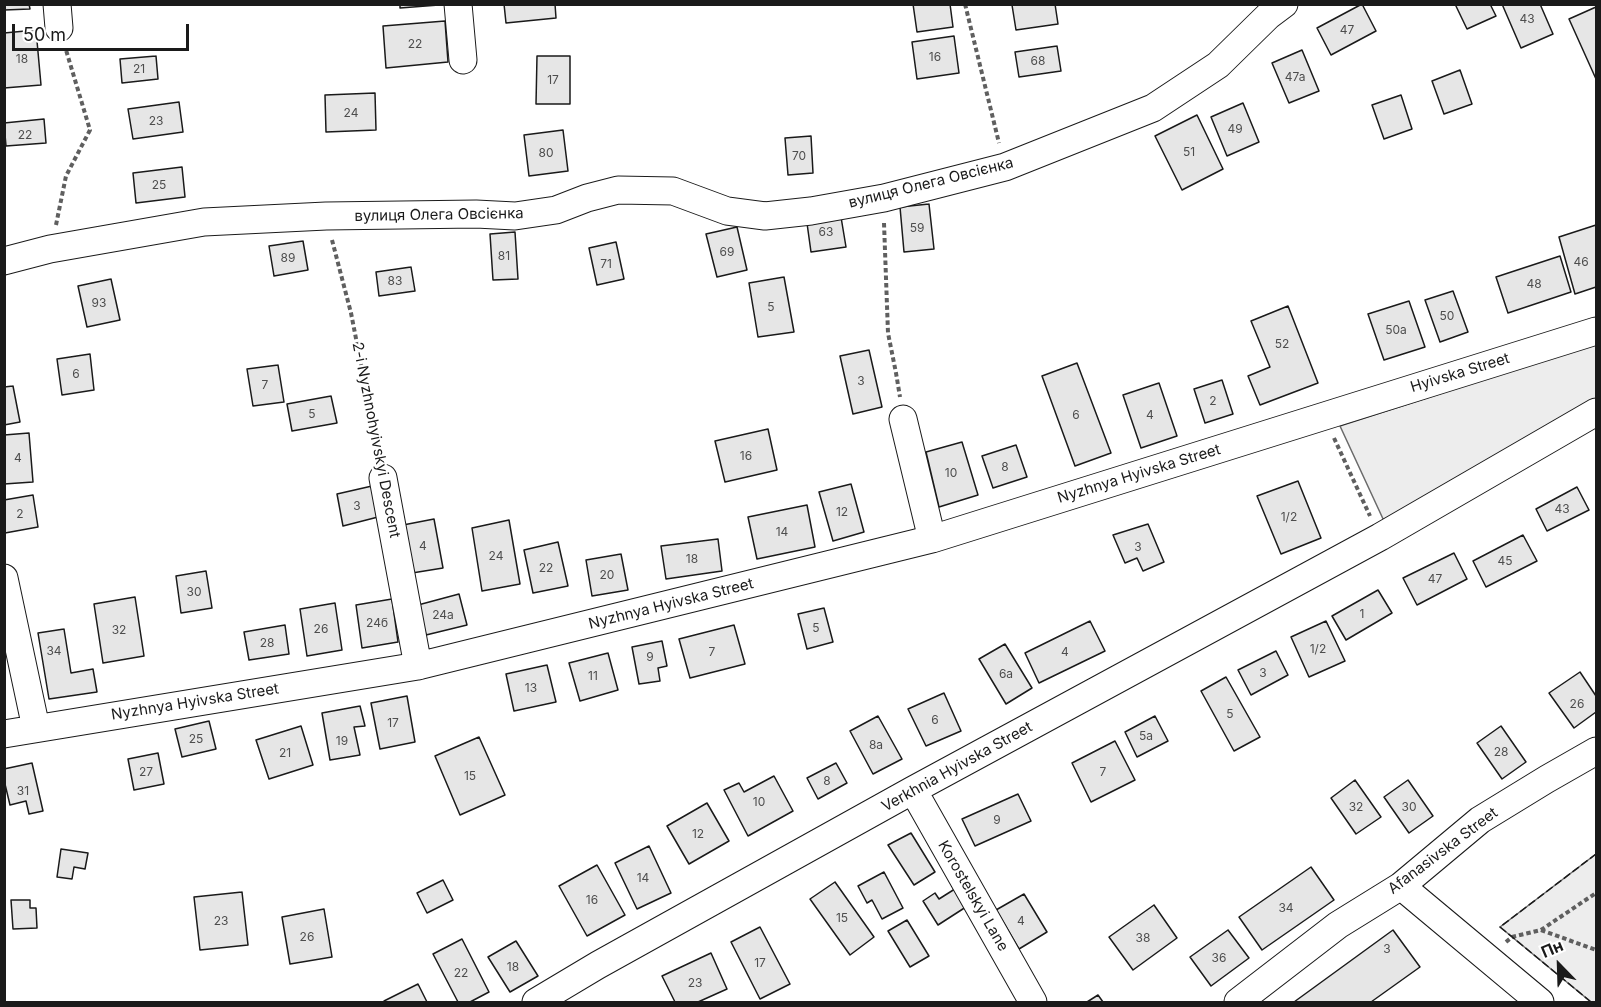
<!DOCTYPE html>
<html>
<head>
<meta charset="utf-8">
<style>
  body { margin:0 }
  #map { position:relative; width:1601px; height:1007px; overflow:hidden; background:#fff; font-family:Inter,sans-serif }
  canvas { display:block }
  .frame { position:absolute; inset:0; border:6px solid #1a1a1a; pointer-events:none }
  .north { position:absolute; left:1529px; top:935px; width:60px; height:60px; -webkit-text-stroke:4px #fff; paint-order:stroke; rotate:337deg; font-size:16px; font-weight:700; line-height:24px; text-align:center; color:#1a1a1a }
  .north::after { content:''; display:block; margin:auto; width:21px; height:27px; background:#1a1a1a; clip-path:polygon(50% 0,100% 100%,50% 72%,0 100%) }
  .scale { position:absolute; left:12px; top:24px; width:177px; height:27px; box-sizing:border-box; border:3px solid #1a1a1a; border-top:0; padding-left:8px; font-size:18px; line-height:21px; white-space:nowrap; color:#1a1a1a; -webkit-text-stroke:4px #fff; paint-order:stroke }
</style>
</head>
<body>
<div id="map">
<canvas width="1601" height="1007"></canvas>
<div class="frame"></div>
<div class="north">Пн</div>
<div class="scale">50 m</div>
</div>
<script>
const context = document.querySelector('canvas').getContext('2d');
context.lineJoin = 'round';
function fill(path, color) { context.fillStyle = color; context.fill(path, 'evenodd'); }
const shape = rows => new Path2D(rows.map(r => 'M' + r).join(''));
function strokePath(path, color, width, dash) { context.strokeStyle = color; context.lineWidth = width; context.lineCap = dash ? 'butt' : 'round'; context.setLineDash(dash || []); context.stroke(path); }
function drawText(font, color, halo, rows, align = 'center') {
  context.font = font + ' Inter,sans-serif'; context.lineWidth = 4.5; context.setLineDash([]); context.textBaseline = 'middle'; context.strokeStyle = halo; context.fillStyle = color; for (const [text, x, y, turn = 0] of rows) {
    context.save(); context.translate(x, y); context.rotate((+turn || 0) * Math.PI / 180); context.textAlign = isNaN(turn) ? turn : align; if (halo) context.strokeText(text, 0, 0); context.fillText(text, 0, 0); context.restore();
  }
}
const built = shape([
  [1596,343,1596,400,1384,521,1340,426,1596,343],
  [1596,854,1596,1002,1591,1002,1500,927,1596,854]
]);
fill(built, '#ededed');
strokePath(built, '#6a6a6a', 1.5);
const building = shape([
  [4,4,29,4,30,9,4,10,4,4],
  [400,4,439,4,439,5,400,8,400,4],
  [504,4,555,4,556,18,506,23,504,4],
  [913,4,950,4,953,27,917,32,913,4],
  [1055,4,1058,24,1016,30,1012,5,1055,4],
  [1362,4,1376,31,1331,55,1317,28,1362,4],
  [1455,4,1490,4,1496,16,1467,29,1455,4],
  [1502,4,1540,4,1553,34,1521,48,1502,4],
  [1596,7,1596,79,1569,19,1596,7],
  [445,21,448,62,386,68,383,26,445,21],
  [36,30,41,85,4,88,4,33,36,30],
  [954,36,959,73,917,79,912,42,954,36],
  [1057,46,1061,71,1019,77,1015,52,1057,46],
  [1302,50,1319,91,1289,103,1272,63,1302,50],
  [156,56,158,79,122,83,120,59,156,56],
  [537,56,570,56,570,104,536,104,537,56],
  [1460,70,1472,104,1444,114,1432,81,1460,70],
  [375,93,376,130,326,132,325,95,375,93],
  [1401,95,1412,129,1384,139,1372,105,1401,95],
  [179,102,183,132,133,139,128,109,179,102],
  [1243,103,1259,142,1227,156,1211,117,1243,103],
  [1197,115,1223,169,1182,190,1155,136,1197,115],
  [44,119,46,143,6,146,4,123,44,119],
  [563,130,568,171,529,176,524,135,563,130],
  [811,136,813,173,788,175,785,138,811,136],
  [182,167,185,197,136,203,133,173,182,167],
  [929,204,934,249,904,252,900,207,929,204],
  [840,211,846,247,811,252,806,216,840,211],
  [1596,225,1596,287,1575,294,1559,237,1596,225],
  [737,227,747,270,717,277,706,234,737,227],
  [515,232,518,279,493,280,490,234,515,232],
  [303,241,308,270,274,276,269,246,303,241],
  [616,242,624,279,597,285,589,248,616,242],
  [1560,256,1571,292,1508,313,1496,277,1560,256],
  [411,267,415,291,379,296,376,272,411,267],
  [784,277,794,332,758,337,749,283,784,277],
  [111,279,120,320,87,327,78,286,111,279],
  [1453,291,1468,332,1440,342,1425,300,1453,291],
  [1409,301,1425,347,1384,360,1368,314,1409,301],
  [1288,306,1318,383,1260,405,1248,376,1270,367,1251,321,1288,306],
  [869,350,882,407,853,414,840,356,869,350],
  [90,354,94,390,62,395,57,359,90,354],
  [1077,363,1111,453,1075,466,1042,376,1077,363],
  [278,365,284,402,253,406,247,369,278,365],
  [1222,380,1233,414,1205,423,1194,389,1222,380],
  [1159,383,1177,436,1141,448,1123,395,1159,383],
  [13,386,20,422,4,425,4,387,13,386],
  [331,396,337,423,292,431,287,404,331,396],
  [768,429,777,470,725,482,715,441,768,429],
  [29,433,33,482,4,484,4,435,29,433],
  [962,442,978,495,939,507,926,452,962,442],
  [1016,445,1027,477,993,488,982,456,1016,445],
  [1298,481,1321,538,1281,554,1257,496,1298,481],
  [851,484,864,532,833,541,819,492,851,484],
  [372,486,378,517,343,526,337,494,372,486],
  [1577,487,1589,510,1547,531,1536,509,1577,487],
  [33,495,38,527,5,533,4,500,33,495],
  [807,505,815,547,757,559,748,517,807,505],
  [434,519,443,568,412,573,403,525,434,519],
  [509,520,520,584,482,591,472,528,509,520],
  [1148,524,1164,562,1143,571,1137,558,1125,563,1113,535,1148,524],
  [1523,535,1537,561,1486,587,1473,561,1523,535],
  [718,539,722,571,666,579,661,546,718,539],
  [558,542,568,586,533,593,524,550,558,542],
  [1454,553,1467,579,1417,605,1403,578,1454,553],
  [621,554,628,590,592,596,586,560,621,554],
  [206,571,212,608,181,613,176,576,206,571],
  [1378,590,1392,613,1346,640,1332,616,1378,590],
  [459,594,467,625,426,635,418,605,459,594],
  [135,597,144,656,103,663,94,604,135,597],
  [392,599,398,642,362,648,356,605,392,599],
  [335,603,342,650,307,656,300,609,335,603],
  [824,608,833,642,807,649,798,614,824,608],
  [1090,621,1105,651,1039,683,1025,653,1090,621],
  [1326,621,1345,661,1309,677,1291,637,1326,621],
  [285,625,289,654,249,660,244,632,285,625],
  [734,625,745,664,690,678,679,639,734,625],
  [64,629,71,673,93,669,97,692,49,699,38,633,64,629],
  [662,641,667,666,658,668,660,681,639,684,632,647,662,641],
  [1005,644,1032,688,1006,704,979,659,1005,644],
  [1276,651,1288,675,1251,695,1238,670,1276,651],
  [608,653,618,690,580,701,569,663,608,653],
  [547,665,556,702,514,711,506,674,547,665],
  [1580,672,1596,696,1596,712,1574,728,1549,693,1580,672],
  [1226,677,1260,737,1234,751,1201,691,1226,677],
  [944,693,961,731,926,746,908,709,944,693],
  [407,696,415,742,380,749,371,703,407,696],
  [360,706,365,726,354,727,360,755,330,760,322,713,360,706],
  [878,716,902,759,873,774,850,731,878,716],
  [1155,716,1168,741,1137,757,1125,732,1155,716],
  [209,721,216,749,182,757,175,729,209,721],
  [301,726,313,765,269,779,256,740,301,726],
  [1501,726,1526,762,1502,779,1477,743,1501,726],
  [479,737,505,795,460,815,435,756,479,737],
  [1115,741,1135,780,1091,802,1072,763,1115,741],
  [158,753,164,784,134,790,128,759,158,753],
  [32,763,43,811,29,814,26,801,10,805,4,780,4,769,32,763],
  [836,763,847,783,818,799,807,778,836,763],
  [774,776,793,811,748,836,724,790,739,783,744,792,774,776],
  [1355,780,1381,817,1356,834,1331,798,1355,780],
  [1408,780,1433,816,1409,833,1384,797,1408,780],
  [1018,794,1031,821,975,846,962,819,1018,794],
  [707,803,729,841,689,864,667,826,707,803],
  [911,833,935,872,914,885,888,845,911,833],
  [649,846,671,893,637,909,615,863,649,846],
  [61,849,88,853,85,869,74,867,72,879,57,877,61,849],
  [597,865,625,915,587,936,559,886,597,865],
  [1311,867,1334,900,1262,950,1239,917,1311,867],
  [884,872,903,908,882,919,872,900,867,903,858,886,884,872],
  [443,880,453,900,427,913,417,893,443,880],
  [835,882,874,937,850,955,810,899,835,882],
  [958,887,969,905,938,925,923,901,935,893,939,899,958,887],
  [242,892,248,945,200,950,194,897,242,892],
  [1024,894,1047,932,1019,949,996,910,1024,894],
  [11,900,30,900,30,908,36,908,37,928,13,929,11,900],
  [1154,905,1177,938,1133,970,1109,937,1154,905],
  [324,909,332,957,290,964,282,917,324,909],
  [907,920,929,956,910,967,888,931,907,920],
  [760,927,790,984,760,999,731,942,760,927],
  [1228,930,1249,958,1211,986,1190,957,1228,930],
  [1393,930,1420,967,1371,1002,1294,1002,1393,930],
  [462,939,489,992,470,1002,458,1002,433,954,462,939],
  [516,941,538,976,510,992,488,957,516,941],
  [711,953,727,989,698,1002,675,1002,662,976,711,953],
  [418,984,427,1002,385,1002,384,1001,418,984],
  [1098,995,1103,1002,1087,1002,1098,995]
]);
fill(building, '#e6e6e6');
strokePath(building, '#1a1a1a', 1.5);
const minor = shape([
  [57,4,59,28],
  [458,4,463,60],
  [4,261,50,249,204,222,326,216,476,214,515,216,556,210,587,198,618,190,673,191,727,211,765,216,811,211,884,198,1005,167,1153,108,1218,65,1268,16,1284,4],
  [903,419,932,539],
  [383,478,418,666],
  [4,578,36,728],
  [4,734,418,666,932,539,1596,331],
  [913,790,1033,1002],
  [1401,886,1540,1002],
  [536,1002,598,965,913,790,1380,537,1596,412],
  [1238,1002,1338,925,1401,886,1480,820,1547,779,1596,751]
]);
strokePath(minor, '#1a1a1a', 29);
strokePath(shape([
  [965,4,999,143],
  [884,223,888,333,896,373,900,397],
  [56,225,66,176,90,130,66,50],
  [332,240,351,313,379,456],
  [1334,438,1370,516],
  [1541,930,1596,950],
  [1506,942,1512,937,1541,930,1596,893]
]), '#5f5f5f', 4, [4.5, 3]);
strokePath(minor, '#fff', 27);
strokePath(shape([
  [1591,1002,1500,927,1596,854]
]), '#1a1a1a', 1.5, [8, 3]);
drawText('12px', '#4d4d4d', null, [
  ["43",1527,19],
  ["47",1347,30],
  ["22",415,44],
  ["16",935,57],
  ["18",22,59],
  ["68",1038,61],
  ["21",139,69],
  ["47а",1295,77],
  ["17",553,80],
  ["24",351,113],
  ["23",156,121],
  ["49",1235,129],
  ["22",25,135],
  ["51",1189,152],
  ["80",546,153],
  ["70",799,156],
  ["25",159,185],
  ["59",917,228],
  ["63",826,232],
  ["69",727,252],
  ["81",504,256],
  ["89",288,258],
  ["46",1581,262],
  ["71",606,264],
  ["83",395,281],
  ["48",1534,284],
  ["93",99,303],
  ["5",771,307],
  ["50",1447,316],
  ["50а",1396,330],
  ["52",1282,344],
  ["6",76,374],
  ["3",861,381],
  ["7",265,385],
  ["2",1213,401],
  ["5",312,414],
  ["6",1076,415],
  ["4",1150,415],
  ["16",746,456],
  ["4",18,458],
  ["8",1005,467],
  ["10",951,473],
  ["3",357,506],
  ["43",1562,509],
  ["12",842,512],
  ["2",20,514],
  ["1/2",1289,517],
  ["14",782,532],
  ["4",423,546],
  ["3",1138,547],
  ["24",496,556],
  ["18",692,559],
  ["45",1505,561],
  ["22",546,568],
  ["20",607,575],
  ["47",1435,579],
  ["30",194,592],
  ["1",1362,614],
  ["24а",443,615],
  ["24б",377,623],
  ["5",816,628],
  ["26",321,629],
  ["32",119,630],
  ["28",267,643],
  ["1/2",1318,649],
  ["34",54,651],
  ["7",712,652],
  ["4",1065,652],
  ["9",650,657],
  ["3",1263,673],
  ["6а",1006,674],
  ["11",593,676],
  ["13",531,688],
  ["26",1577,704],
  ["5",1230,714],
  ["6",935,720],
  ["17",393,723],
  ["5а",1146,736],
  ["25",196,739],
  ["19",342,741],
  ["8а",876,745],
  ["28",1501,752],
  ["21",285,753],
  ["27",146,772],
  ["7",1103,772],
  ["15",470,776],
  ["8",827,781],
  ["31",23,791],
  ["10",759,802],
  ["32",1356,807],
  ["30",1409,807],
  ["9",997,820],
  ["12",698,834],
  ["14",643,878],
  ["16",592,900],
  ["34",1286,908],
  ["15",842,918],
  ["23",221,921],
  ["4",1021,921],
  ["26",307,937],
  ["38",1143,938],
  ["3",1387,949],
  ["36",1219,958],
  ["17",760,963],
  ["18",513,967],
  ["22",461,973],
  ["23",695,983]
]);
drawText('15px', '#1a1a1a', '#fff', [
  ["вулиця Олега Овсієнка",931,183,-14],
  ["вулиця Олега Овсієнка",439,215,-1],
  ["Hyivska Street",1460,373,-17],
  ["2-i Nyzhnohyivskyi Descent",376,440,79],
  ["Nyzhnya Hyivska Street",1139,474,-17],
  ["Nyzhnya Hyivska Street",671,604,-14],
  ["Nyzhnya Hyivska Street",195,702,-9],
  ["Verkhnia Hyivska Street",957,767,-29],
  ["Afanasivska Street",1443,851,-37],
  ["Korostelskyi Lane",973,896,60]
]);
</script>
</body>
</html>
